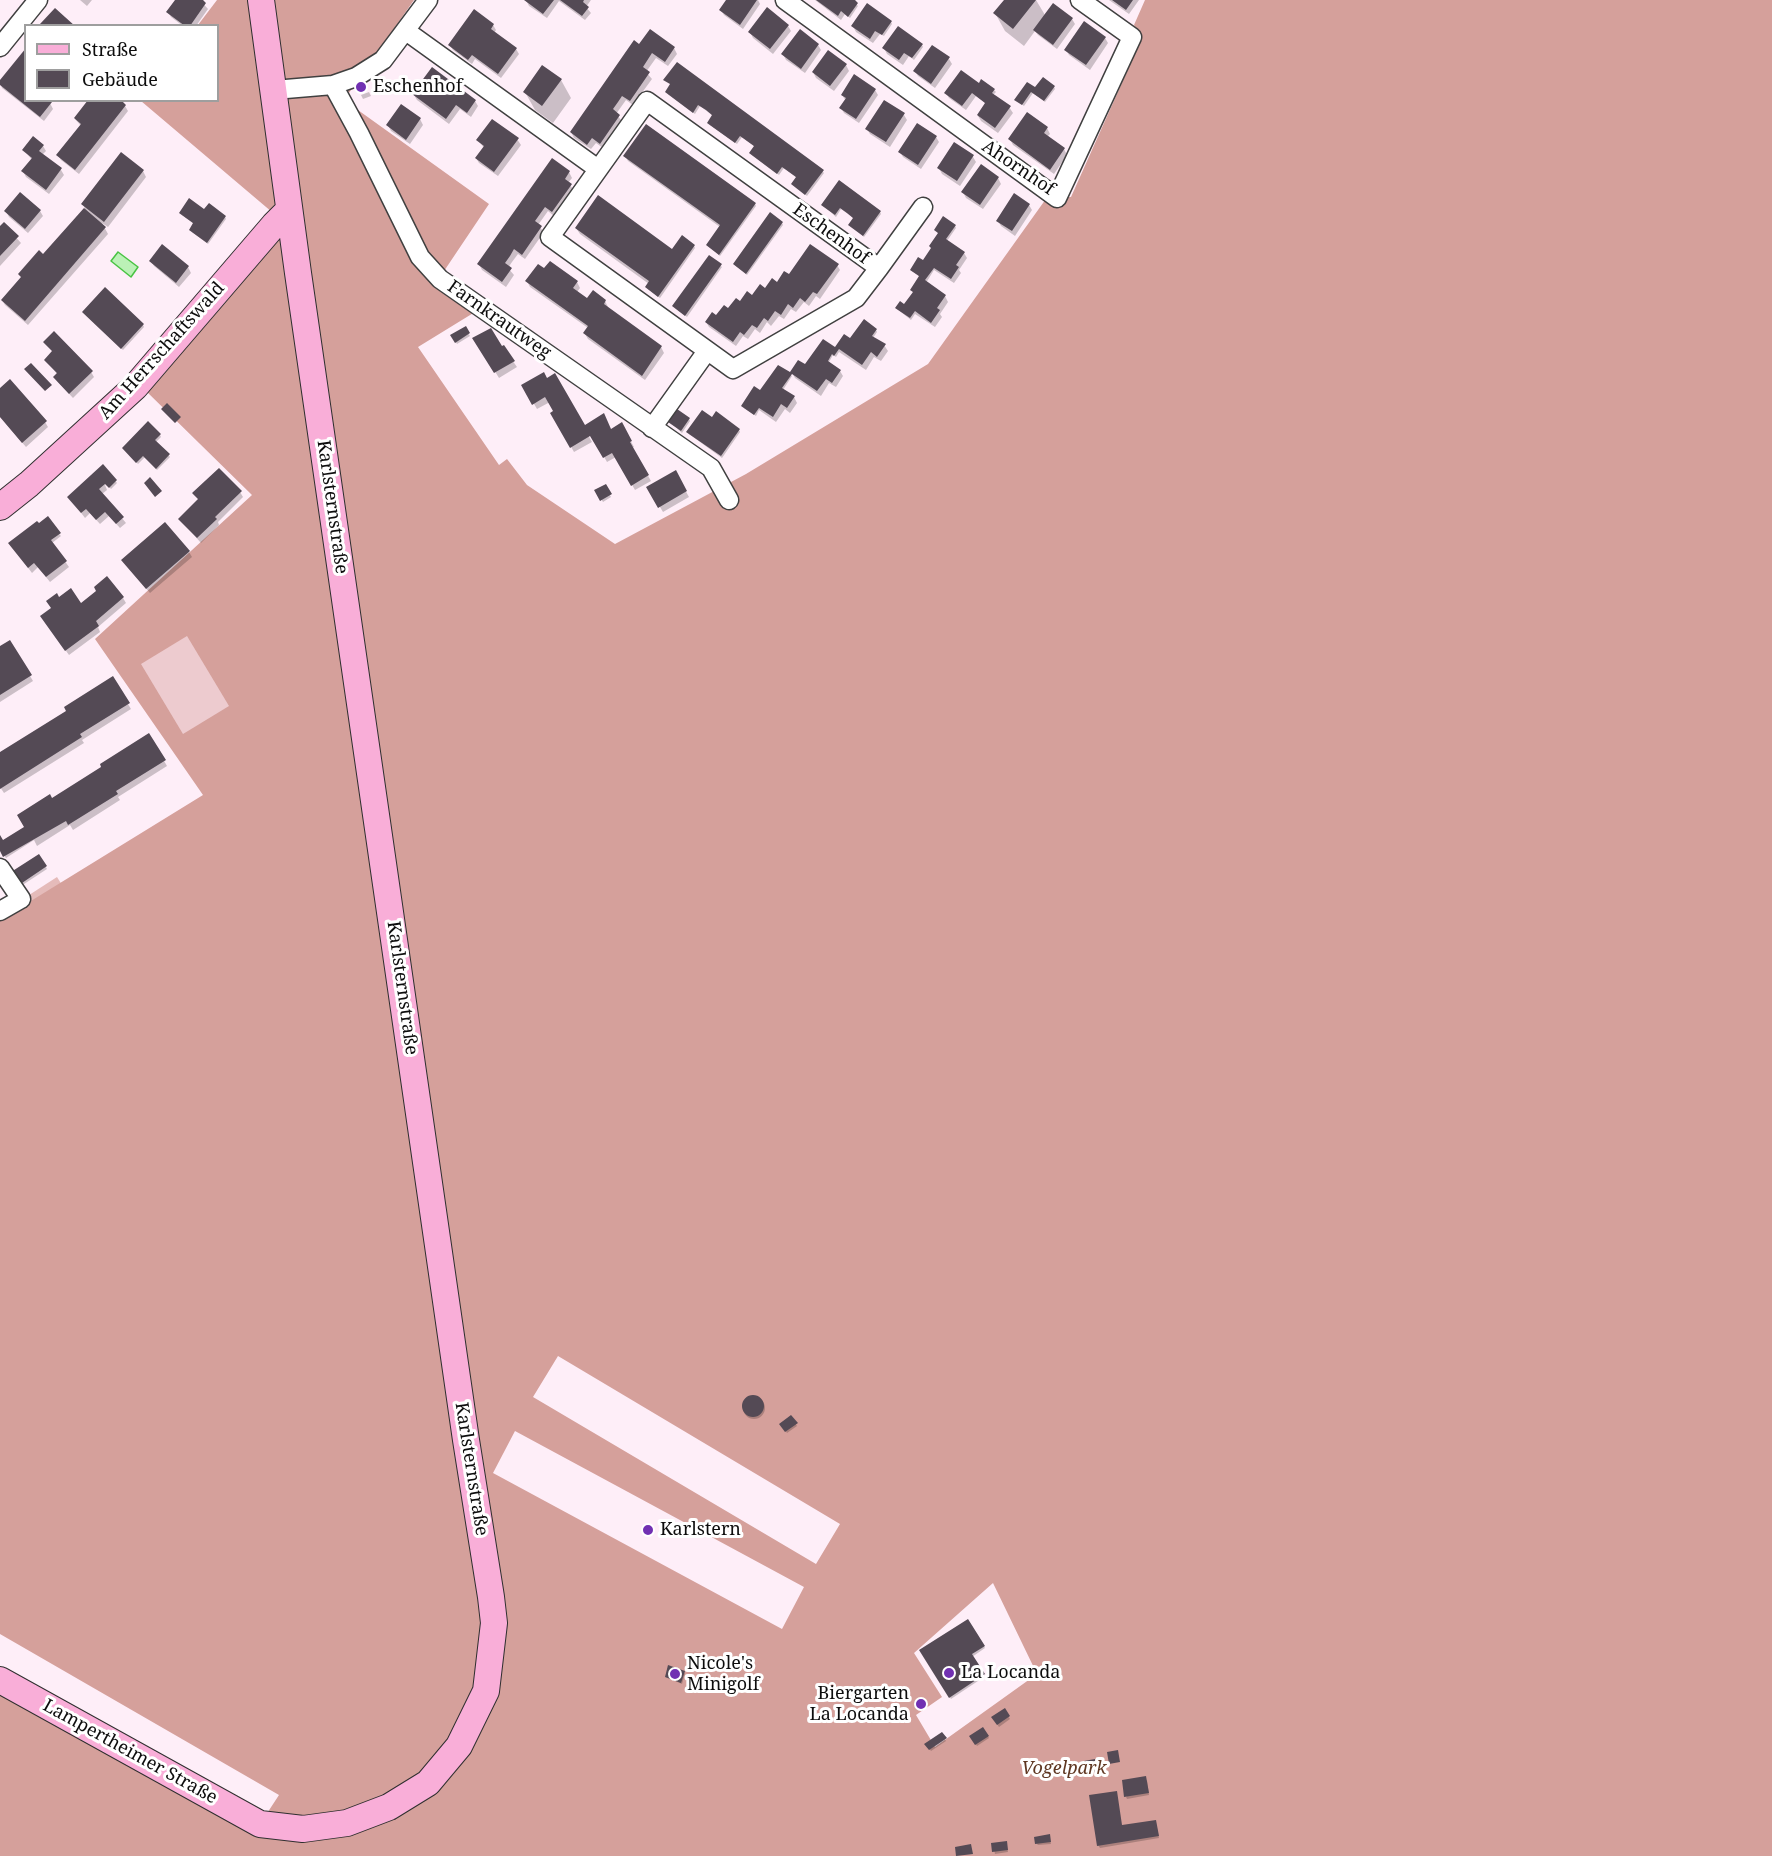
<!DOCTYPE html>
<html>
<head>
<meta charset="utf-8">
<style>
  body { margin:0 }
  #map { position:relative; width:1772px; height:1856px; overflow:hidden; background:#feeef8; font-family:"Noto Serif",serif }
  canvas { display:block }
  .legend { position:absolute; left:24px; top:24px; width:195px; height:78px; box-sizing:border-box; background:#fff; border:2px solid #9e9e9e; margin:0; padding:8px 10px; list-style:none; font-size:18px; color:#0d0d0d }
  .legend li { display:flex; align-items:center; gap:12px; height:30px }
  .legend b { width:30px; border:2px solid #9e9e9e }
</style>
</head>
<body>
<div id="map">
<canvas width="1772" height="1856"></canvas>
<ul class="legend">
<li><b style="height:8px;background:#f9aed8"></b>Straße</li>
<li><b style="height:16px;background:#544a55"></b>Gebäude</li>
</ul>
</div>
<script>
const context = document.querySelector('canvas').getContext('2d');
context.lineJoin = 'round';
function fill(path, color) { context.fillStyle = color; context.fill(path, 'evenodd'); }
const shape = rows => new Path2D(rows.map(r => 'M' + r).join(''));
function strokePath(path, color, width, dash) { context.strokeStyle = color; context.lineWidth = width; context.lineCap = dash ? 'butt' : 'round'; context.setLineDash(dash || []); context.stroke(path); }
function drawText(font, color, halo, rows, align = 'center') {
  context.font = font + ' "Noto Serif",serif'; context.lineWidth = 6; context.setLineDash([]); context.textBaseline = 'middle'; context.strokeStyle = halo; context.fillStyle = color; for (const [text, x, y, turn = 0] of rows) {
    context.save(); context.translate(x, y); context.rotate((+turn || 0) * Math.PI / 180); context.textAlign = isNaN(turn) ? turn : align; if (halo) context.strokeText(text, 0, 0); context.fillText(text, 0, 0); context.restore();
  }
}
fill(shape([
  [57,877,75,906,38,914,26,897]
]), '#e5bbba');
fill(shape([
  [217,0,414,0,344,100,489,204,436,283,475,312,418,347,499,465,507,459,527,485,615,544,746,474,928,364,1048,196,1071,197,1142,38,1134,25,1145,0,1772,0,1772,1856,0,1856,0,1680,260,1824,279,1795,0,1634,0,920,203,795,95,639,252,495,146,391,279,218,141,101,218,100,218,26,198,25],
  [558,1356,840,1524,816,1564,533,1397],
  [515,1431,804,1587,782,1629,493,1473],
  [993,1583,1037,1674,935,1747,916,1715,942,1697,914,1653]
]), '#d5a09b');
fill(shape([
  [187,636,229,706,183,734,141,664]
]), '#edcbcf');
const water = shape([
  [118,252,138,267,131,277,111,261,118,252]
]);
fill(water, '#bbf1b6');
strokePath(water, '#49c343', 1.5);
fill(shape([
  [80,0,92,0,87,6],
  [177,0,200,0,208,9,196,26,183,26,171,17,168,12],
  [526,0,591,0,586,7,591,13,585,20,559,1,547,18,529,6],
  [728,0,758,0,760,4,743,29,724,15,721,10],
  [815,0,852,0,858,6,850,18,845,14,841,20],
  [1005,0,1036,0,1045,15,1072,19,1075,24,1057,49,1038,35,1035,31,1024,46,1005,31,995,13],
  [1109,0,1139,0,1129,14],
  [891,22,892,24,884,36,880,34,873,43,856,32,853,26],
  [493,25,496,30,494,33,516,49,519,54,501,78,475,59,472,64,453,50,450,45],
  [788,26,791,31,773,54,753,38,750,32],
  [1105,38,1108,43,1090,70,1069,55,1066,50],
  [818,45,821,50,805,73,786,60,783,54],
  [922,45,923,47,914,60,909,56,903,65,887,54,884,48],
  [640,46,674,48,677,54,668,66,656,58,646,72,652,79,633,105,626,100,616,114,622,121,603,148,596,143,591,149,574,138,571,132],
  [949,59,952,64,935,88,918,76,915,71],
  [846,65,849,71,834,91,816,78,813,72],
  [432,69,475,101,478,106,471,117,460,109,449,124,417,100,414,95],
  [561,80,571,98,553,123,535,110,525,92],
  [982,81,994,90,996,92,993,95,1009,107,1013,113,998,133,981,121,978,116,987,104,976,96,966,110,949,98,946,93,979,85],
  [0,82,26,100,50,103,53,109,44,121,2,88],
  [666,82,822,171,824,173,807,196,793,184,797,178,784,168,779,175,752,155,750,153,755,147,742,137,737,144,710,125,713,116,708,112,700,106,695,114,668,94,671,85],
  [1054,87,1055,89,1045,102,1033,93,1024,106,1016,100,1035,89],
  [875,90,878,95,859,123,844,113,841,108,846,101,842,95],
  [369,92,371,96,363,99,361,95],
  [125,106,128,111,79,174,61,160,58,155,81,126,75,119],
  [402,106,420,119,423,125,410,144,391,131,388,125],
  [904,115,907,120,890,147,870,134,867,129],
  [1047,128,1050,134,1047,137,1064,149,1067,155,1054,174,1013,145,1010,139],
  [936,137,939,142,921,169,903,157,900,152],
  [517,139,521,145,498,176,479,163,476,158,484,148,478,140],
  [955,144,973,157,976,162,960,186,942,174,939,168],
  [43,146,46,151,42,155,61,170,64,175,49,194,26,177,23,171,32,160,24,150],
  [121,154,143,171,146,177,108,227,102,223,108,234,28,325,5,305,2,300,85,209,83,204],
  [625,156,755,204,756,206,720,256,707,245,720,227,628,161],
  [981,167,998,178,1001,184,983,209,966,198,963,192],
  [569,172,572,178,568,183,574,190,555,217,548,211,538,225,544,232,525,259,518,254,512,262,508,268,514,275,506,287,482,270,479,264],
  [823,205,880,212,881,214,864,237,850,225,855,219,841,209,836,217],
  [1029,205,1032,210,1015,236,1001,226,998,221],
  [6,211,40,211,43,216,28,233,9,217],
  [204,211,225,217,226,219,208,244,192,232,194,224,182,215],
  [782,223,783,225,747,275,736,266,734,264],
  [4,224,21,243,0,266,0,228],
  [955,226,956,228,947,241,964,253,967,258,959,270,961,273,954,283,934,270,926,283,945,296,948,302,940,314,942,317,935,327,915,314,911,320,896,308,904,306,913,293,912,290,920,277,911,270,927,265,939,234,936,230],
  [576,228,671,249,694,246,695,248,660,298,648,289,647,287,649,284,580,234],
  [709,257,722,267,687,317,674,306],
  [151,261,188,267,191,273,179,287,154,266],
  [550,263,577,282,580,288,577,292,588,300,605,301,608,307,607,309,661,347,664,353,645,380,588,339,585,334,588,328,530,287,527,281,545,271],
  [837,265,840,270,820,299,816,296,809,306,804,302,796,312,791,309,784,319,779,316,771,326,767,322,760,333,755,329,748,339,743,336,736,346,709,327,706,322,789,276],
  [85,314,143,325,144,327,123,350],
  [465,328,470,336,457,344,452,336],
  [876,330,877,332,873,338,884,345,888,351,881,361,874,357,866,370,839,352,836,357,833,355,829,362,840,371,843,376,836,387,829,383,821,396,795,378,792,373,850,340],
  [475,339,501,348,503,347,517,367,499,378],
  [46,360,91,372,94,377,73,398,58,382,55,377,57,374],
  [779,367,792,376,783,390,794,397,797,403,790,413,785,409,776,422,759,410,756,416,744,408,760,392],
  [554,375,592,442,574,452,552,413,555,411,550,402,537,409,523,385,547,380],
  [0,390,45,422,48,427,26,447,0,417],
  [689,419,690,421,682,433,670,422],
  [621,424,634,447,632,448,651,481,635,490,616,457,607,462,586,425,610,431],
  [739,430,740,432,722,458,689,434],
  [160,435,161,437,156,442,170,457,157,470,145,457,138,464,125,450],
  [103,467,117,483,111,489,103,480,107,490,102,494,126,523,120,528,109,516,100,524,90,513,85,518,69,497],
  [675,472,689,497,663,512,648,487],
  [605,486,611,497,603,502,596,491],
  [240,492,243,497,218,522,219,525,201,543,180,519,199,500,194,493],
  [59,534,61,536,52,543,69,567,50,582,38,567,32,573,13,548],
  [189,552,192,557,150,593,123,561],
  [123,598,126,603,98,627,100,632,69,655,45,622,59,599,81,606],
  [10,642,33,681,0,702,0,648],
  [112,678,131,709,82,740,84,743,4,793,0,787,0,754,67,711],
  [149,735,167,766,118,797,120,800,73,830,70,825,37,846,34,840,6,858,0,849,0,837,3,842,26,828,52,800,103,768],
  [39,856,47,869,21,886,13,873],
  '743 1408a11 11 0 1 1 22 0a11 11 0 1 1-22 0Z',
  [791,1417,797,1426,787,1433,781,1424],
  [967,1621,985,1648,972,1657,984,1677,951,1699,921,1651],
  [684,1672,685,1674,682,1684,666,1677],
  [1004,1710,1010,1719,999,1727,993,1718],
  [983,1729,989,1738,977,1746,971,1737],
  [942,1734,946,1741,931,1751,926,1744],
  [1086,1762,1095,1762,1097,1772,1088,1773],
  [1147,1780,1149,1795,1127,1799,1126,1797],
  [1156,1823,1159,1838,1100,1848,1098,1845,1122,1827],
  [1049,1836,1051,1844,1038,1845,1036,1843],
  [1006,1843,1008,1852,995,1854,993,1844]
]), '#0003');
fill(shape([
  [175,0,203,0,206,3,190,26,185,26,166,12],
  [524,0,554,0,543,14],
  [560,0,584,0,583,2,589,7,582,16],
  [726,0,757,0,740,25,719,10],
  [816,0,855,0,858,3,848,17,841,11,838,16],
  [1004,0,1036,0,1013,29,993,13],
  [1112,0,1133,0,1126,10],
  [867,3,892,21,882,35,875,31,870,39,851,26],
  [1053,3,1073,18,1053,45,1033,30],
  [767,7,789,25,770,49,748,32],
  [55,8,75,26,40,24],
  [474,9,494,24,491,29,517,48,498,74,472,55,468,60,448,45],
  [1084,21,1106,37,1086,65,1064,50],
  [898,26,923,44,912,58,904,53,899,60,882,48],
  [650,29,675,47,665,62,652,53,643,67,650,72,630,101,622,96,618,102,613,109,620,115,600,144,592,138,587,145,570,132,634,40,639,44],
  [800,29,819,44,801,69,781,54],
  [932,45,950,57,931,84,913,71],
  [26,48,26,100,49,100,52,102,40,117,0,85,0,80],
  [828,50,847,64,830,86,812,72],
  [677,62,824,170,805,195,791,184,796,177,782,167,777,174,749,153,754,146,740,136,735,143,707,123,712,115,706,110,698,105,693,113,665,92,670,84,663,80],
  [542,65,562,79,542,106,523,92],
  [432,67,476,100,467,113,456,105,446,119,412,94],
  [961,70,979,83,981,79,995,89,992,93,1011,106,995,128,977,115,985,103,972,93,962,106,944,93],
  [854,74,876,89,856,119,839,108,846,98,841,95],
  [1043,77,1055,86,1044,101,1031,92,1022,105,1014,100,1027,82,1035,87],
  [88,100,121,100,126,105,75,170,56,155,81,124,74,118],
  [884,100,905,113,886,142,865,129],
  [401,104,421,118,406,140,386,125],
  [1027,112,1048,127,1044,133,1065,148,1050,170,1008,139],
  [492,119,519,138,494,172,475,158,484,146,476,140],
  [917,123,937,136,918,165,898,152],
  [646,124,756,203,719,255,706,245,720,225,623,156],
  [33,136,44,145,39,151,62,168,46,190,21,171,32,158,22,150],
  [954,142,974,155,957,181,937,168],
  [121,152,144,170,104,222,81,204],
  [552,158,570,171,565,179,572,184,552,212,545,207,535,221,542,226,522,255,514,249,510,256,505,263,512,268,502,282,477,264],
  [981,164,999,177,980,205,961,192],
  [839,180,881,211,863,236,848,225,853,218,847,213,840,208,835,215,821,205],
  [20,192,41,210,25,229,4,211],
  [1014,193,1030,204,1012,231,996,221],
  [598,195,672,249,682,235,695,245,658,297,645,287,649,281,575,228],
  [189,198,204,209,209,203,226,216,207,243,189,230,193,223,179,213],
  [84,208,106,227,25,321,1,300,21,277,18,274,39,250,43,254],
  [770,212,783,222,746,274,733,264],
  [943,216,956,225,946,239,965,252,956,265,959,267,951,279,934,268,925,280,946,295,937,308,940,310,931,323,915,311,910,318,895,308,900,301,904,304,913,292,910,290,919,276,910,270,918,257,923,260,931,248,929,246,938,233,934,230],
  [4,222,19,236,0,256,0,226],
  [162,244,189,266,176,283,149,261],
  [810,244,839,264,817,294,813,292,805,302,800,298,793,308,788,304,781,315,775,311,768,321,764,318,757,328,752,325,744,335,740,332,733,342,705,322,712,312,716,315,724,305,728,308,736,298,740,301,747,291,752,295,760,284,765,288,772,278,777,282,784,271,789,274],
  [709,255,722,264,685,316,672,306],
  [550,261,578,281,573,288,587,298,593,290,606,300,604,304,662,346,642,376,583,333,588,326,525,281,538,264,544,268],
  [105,287,144,324,121,349,82,312],
  [864,319,877,329,872,336,886,344,877,357,871,352,862,365,839,349,834,356,832,354,828,361,841,370,832,383,826,379,817,391,792,374,782,388,795,396,787,408,781,404,773,417,759,408,754,415,741,406,754,386,760,390,778,365,790,372,798,360,805,364,823,339,835,347,844,334,850,338],
  [466,326,470,333,455,343,450,335],
  [491,328,502,346,504,345,515,361,494,373,472,338],
  [54,331,93,371,69,394,53,377,57,373,44,360,52,351,43,342],
  [31,363,52,385,45,391,24,369],
  [544,372,547,378,555,373,585,425,604,413,611,429,622,422,632,441,630,442,649,475,631,486,612,453,603,458,590,436,570,448,550,413,553,411,545,397,532,405,521,385],
  [10,379,47,421,22,443,0,417,0,388],
  [167,403,181,417,175,423,161,409],
  [677,409,690,418,681,431,668,422],
  [702,410,712,417,716,411,740,429,721,456,686,432],
  [148,421,161,434,155,440,170,454,156,469,143,456,136,463,122,448],
  [103,464,117,480,109,488,105,484,99,489,124,517,116,524,105,512,96,520,86,509,81,513,67,497],
  [219,468,242,491,215,517,217,519,197,538,178,519,198,499,192,493],
  [676,470,687,491,658,508,646,487],
  [150,477,162,491,155,497,144,483],
  [606,484,612,494,600,501,594,490],
  [48,516,61,533,51,540,67,561,46,577,34,563,28,568,8,543,37,521,39,523],
  [165,522,190,551,146,589,121,560],
  [107,576,124,597,96,621,99,626,65,651,40,616,51,608,46,601,57,593,59,597,71,588,81,603,96,591,94,587],
  [10,640,32,675,0,695,0,646],
  [113,676,130,703,80,734,82,737,0,789,0,752,66,711,64,707],
  [149,733,166,760,116,791,118,794,68,825,66,821,3,857,0,851,0,835,3,840,24,827,17,815,50,794,52,798,101,767,100,764],
  [39,854,47,866,19,885,11,872],
  '742 1406a11 11 0 1 1 22 0a11 11 0 1 1-22 0Z',
  [791,1415,798,1423,785,1432,779,1424],
  [968,1619,985,1646,972,1654,985,1674,949,1698,919,1650],
  [668,1665,685,1671,681,1683,665,1677],
  [1005,1708,1010,1716,997,1725,991,1717],
  [983,1727,989,1736,975,1745,969,1736],
  [942,1732,947,1738,929,1750,924,1744],
  [1118,1750,1120,1762,1109,1764,1107,1752],
  [1095,1759,1096,1770,1086,1771,1084,1761],
  [1146,1776,1149,1793,1124,1797,1122,1780],
  [1117,1791,1122,1825,1156,1820,1159,1836,1097,1846,1089,1795],
  [1050,1834,1051,1842,1035,1844,1034,1837],
  [1007,1841,1008,1850,992,1852,991,1843],
  [971,1844,973,1854,956,1856,955,1847]
]), '#544a55');
const street = shape([
  [785,0,1057,198,1132,37,1080,0],
  [406,31,598,169],
  [0,47,38,0],
  [333,85,359,133,420,257,440,279,711,468,729,500],
  [274,90,333,85,356,77,383,60,428,0],
  [879,268,647,101,550,237,733,369,856,298,879,268,923,207],
  [652,428,707,351],
  [0,868,21,899,0,911]
]);
const secondary = shape([
  [0,507,29,484,135,387,274,225,289,210],
  [0,1680,260,1824,303,1829,347,1823,389,1807,428,1783,459,1746,486,1691,494,1623,491,1597,466,1440,298,273,261,0]
]);
strokePath(street, '#404040', 21);
strokePath(secondary, '#2f2f2f', 28);
strokePath(street, '#fff', 18);
strokePath(secondary, '#f9aed8', 26);
for (const [x, y, r, color] of [
  [361,87,6,"#7130b2"],
  [648,1530,6,"#7130b2"],
  [949,1673,6,"#7130b2"],
  [675,1674,6,"#7130b2"],
  [921,1704,6,"#7130b2"]
]) { const dot = new Path2D(); dot.arc(x, y, r, 0, 2 * Math.PI); context.fillStyle = color; context.fill(dot); strokePath(dot, '#fff', 2); }
drawText('18px', '#0d0d0d', '#fff', [
  ["Eschenhof",373,87],
  ["Karlstern",660,1530],
  ["Nicole's",687,1664],
  ["Minigolf",687,1685],
  ["La Locanda",961,1673],
  ["Biergarten",909,1694,"right"],
  ["La Locanda",909,1715,"right"]
], 'left');
drawText('18px', '#0d0d0d', '#fff', [
  ["Ahornhof",1018,168,34],
  ["Eschenhof",831,234,36],
  ["Farnkrautweg",499,320,35],
  ["Am Herrschaftswald",162,351,-48],
  ["Karlsternstraße",332,507,82],
  ["Karlsternstraße",402,988,82],
  ["Karlsternstraße",471,1469,81],
  ["Lampertheimer Straße",130,1752,29]
]);
drawText('italic 18px', '#5f3722', '#fff', [
  ["Vogelpark",1064,1769]
]);
</script>
</body>
</html>
